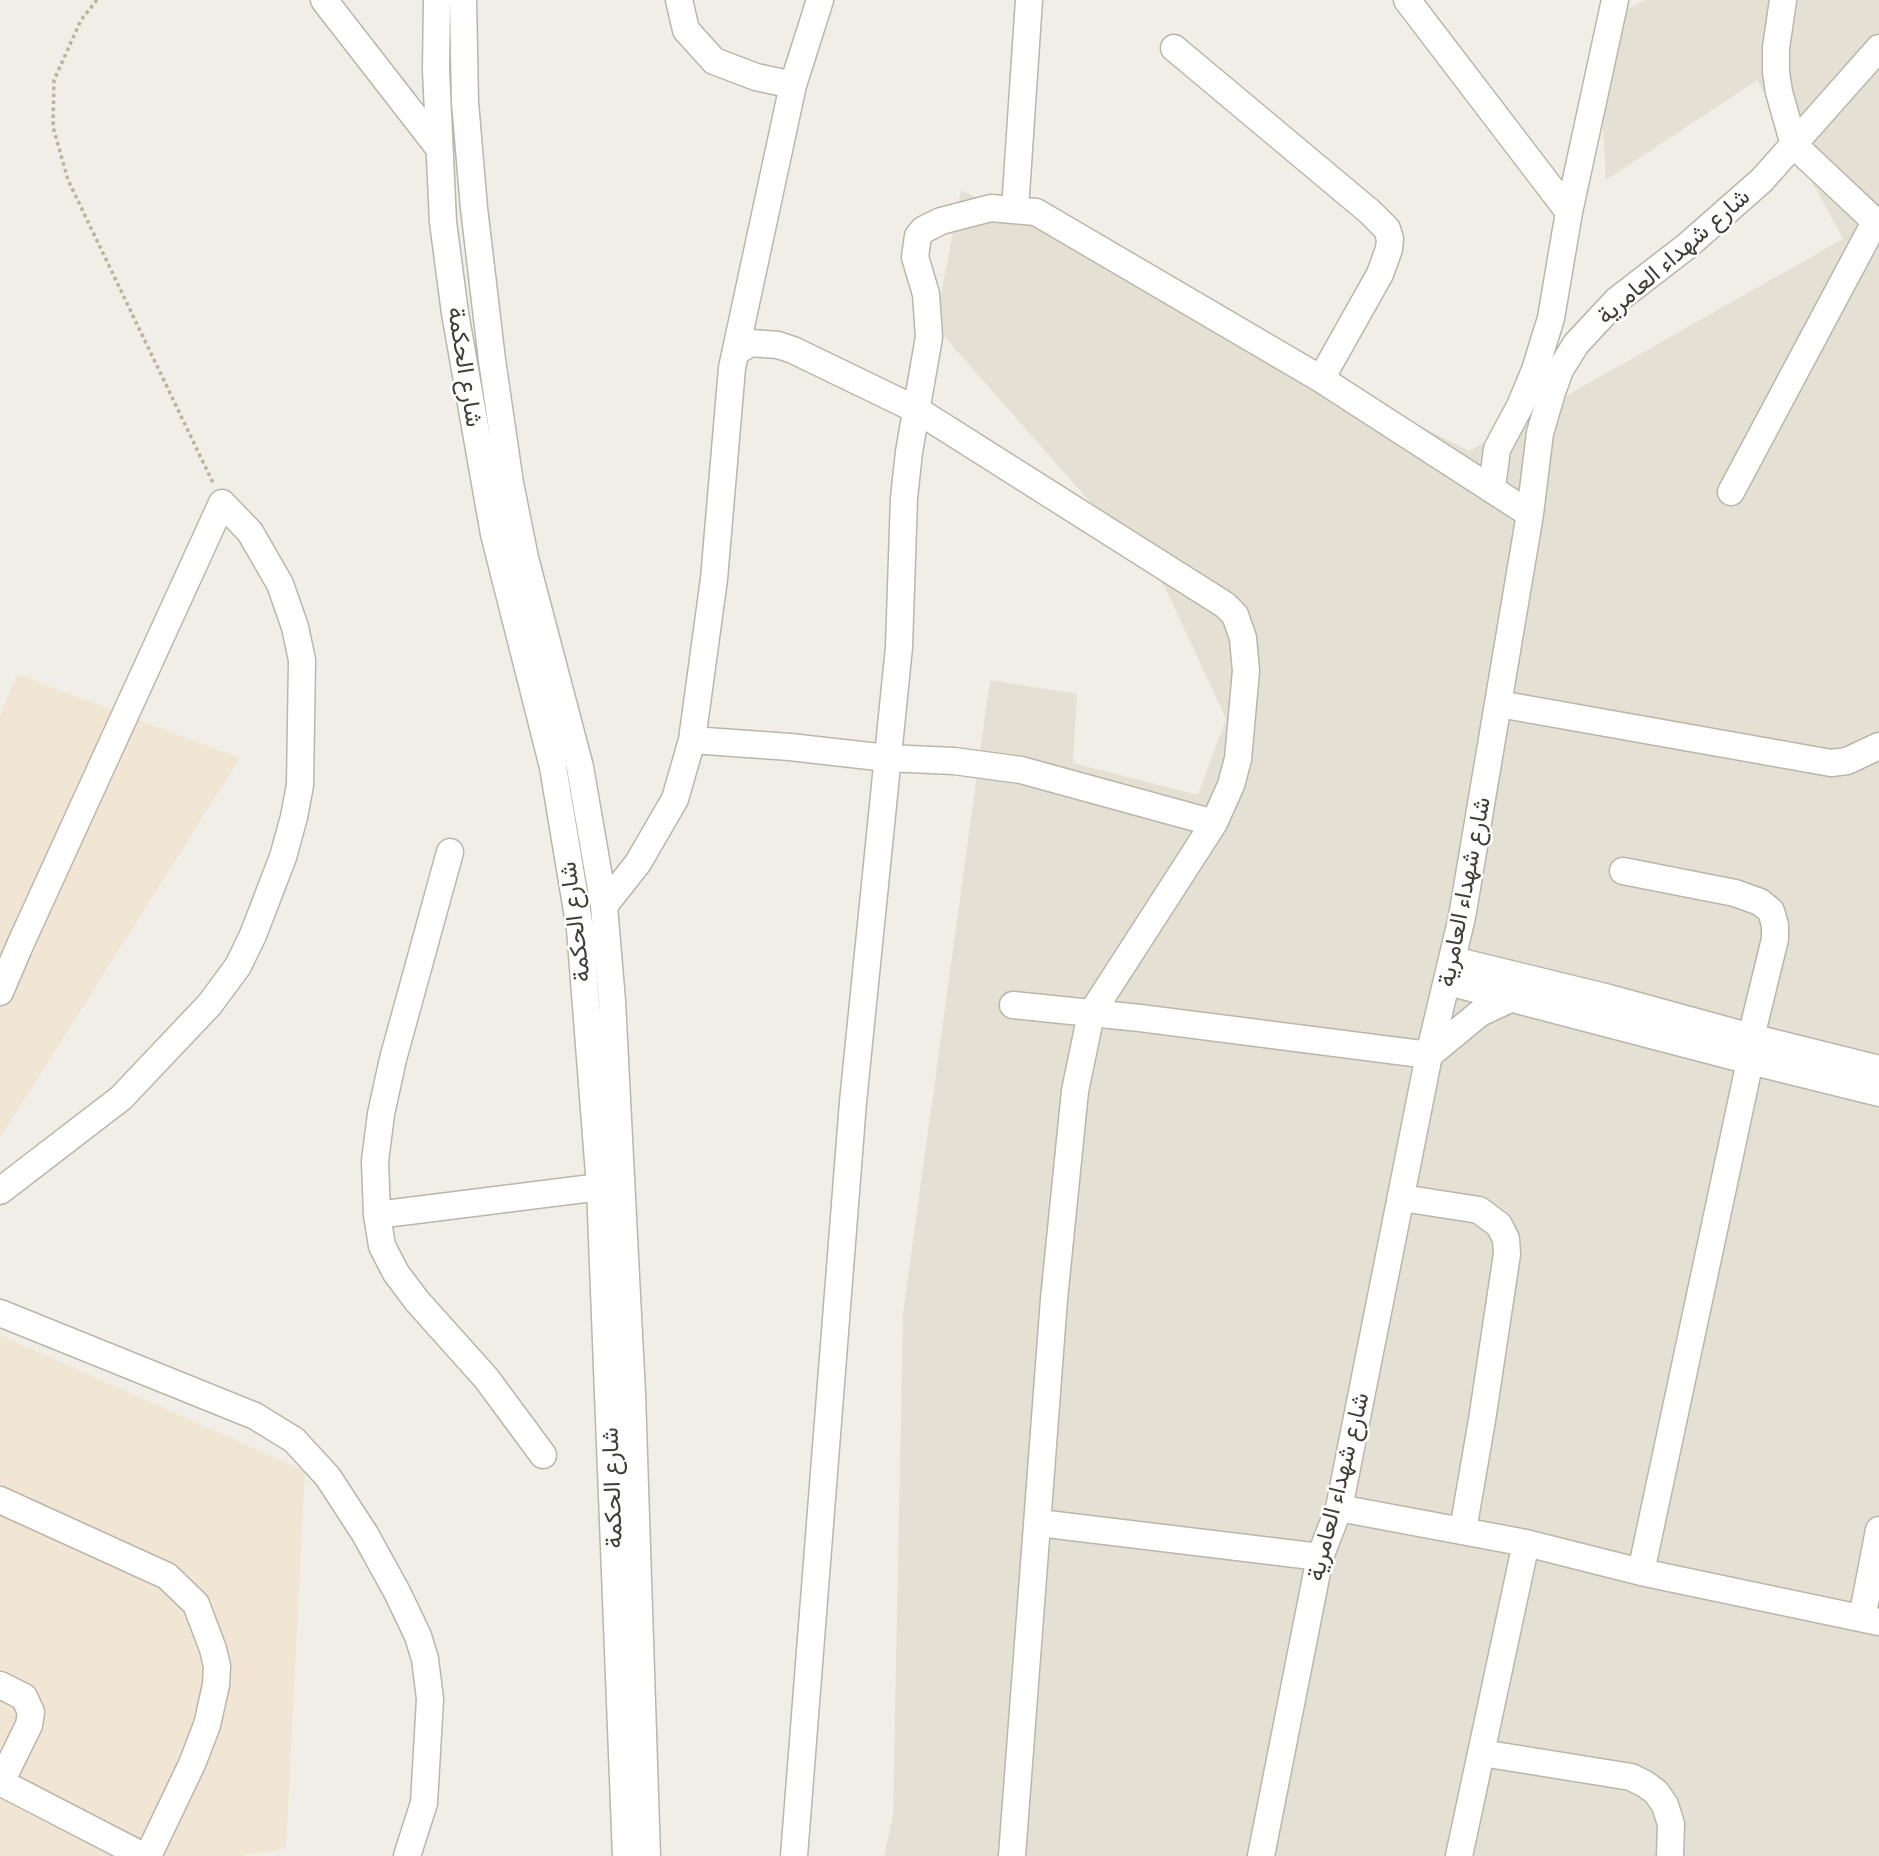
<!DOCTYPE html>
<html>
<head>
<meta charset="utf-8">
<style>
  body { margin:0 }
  canvas { display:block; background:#f0eee6 }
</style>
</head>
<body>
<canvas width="1879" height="1856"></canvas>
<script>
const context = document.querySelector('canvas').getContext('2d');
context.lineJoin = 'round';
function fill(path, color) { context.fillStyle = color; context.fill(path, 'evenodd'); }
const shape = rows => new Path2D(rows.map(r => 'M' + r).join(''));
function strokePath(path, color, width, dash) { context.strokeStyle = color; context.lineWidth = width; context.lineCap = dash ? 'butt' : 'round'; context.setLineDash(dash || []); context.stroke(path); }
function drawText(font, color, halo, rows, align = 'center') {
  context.font = font + ' "Fira Sans Condensed",Vazirmatn,sans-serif'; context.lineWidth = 5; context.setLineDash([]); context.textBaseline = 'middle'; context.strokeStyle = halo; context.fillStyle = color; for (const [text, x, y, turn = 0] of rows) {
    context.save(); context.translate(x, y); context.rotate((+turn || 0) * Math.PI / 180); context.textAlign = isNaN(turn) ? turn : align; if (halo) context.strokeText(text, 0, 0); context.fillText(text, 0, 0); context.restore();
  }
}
fill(shape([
  [1645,0,1879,0,1879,1856,884,1856,893,1817,903,1314,990,680,1077,694,1073,763,1198,795,1226,719,1165,587,935,326,961,190,1469,451,1843,239,1757,80,1606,180,1597,26]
]), '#e4e0d4');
fill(shape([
  [17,674,240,758,0,1138,0,716],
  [0,1335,305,1471,286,1848,241,1856,0,1856]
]), '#f0e6d3');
const minor = shape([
  [324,0,439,148],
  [437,0,436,70,443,222,455,313,494,534,553,767,580,929,600,1187,626,1856],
  [463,0,465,102,474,208,492,360,510,483,525,558,580,767,604,906,612,1001,632,1394,647,1856],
  [679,0,686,30,714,61,756,77,793,85,820,0],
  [1407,0,1569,212],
  [1783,0,1776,48,1776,72,1779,92,1794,145,1879,225],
  [1174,48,1370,212,1387,229,1390,239,1389,249,1380,274,1321,379],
  [1015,209,1029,0],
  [737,351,751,343,778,345,793,350,917,410,1225,605,1235,615,1243,638,1246,671,1238,759,1231,785,1214,823,1091,1014,1075,1091,1054,1299,1012,1856],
  [1492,488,1497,449,1520,406,1535,370,1551,318,1569,212,1615,0],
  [1731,492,1875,222],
  [1499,704,1831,763,1847,761,1879,746],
  [692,740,790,747,887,758,954,761,1021,770,1214,823],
  [450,852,393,1059,381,1114,375,1161,377,1215,382,1246,396,1273,417,1301,486,1378,543,1455],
  [1623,871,1735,893,1760,902,1771,911,1775,925,1775,939,1751,1037,1750,1061,1641,1572],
  [604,906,638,863,675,799,692,740,714,579,732,368,793,85],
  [1453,960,1609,998,1751,1037,1879,1069],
  [1448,982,1750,1061,1879,1093],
  [0,992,20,945,222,503,250,532,280,584,295,627,302,660,300,785,294,817,283,857,253,935,238,966,210,1004,121,1098,0,1191],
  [1013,1005,1140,1018,1429,1055,1480,1013,1510,999],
  [1402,1198,1479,1210,1499,1225,1506,1239,1507,1254,1482,1420,1463,1530],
  [377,1215,600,1187],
  [0,1313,255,1416,294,1440,328,1477,365,1534,397,1592,418,1636,425,1659,430,1699,424,1803,407,1856],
  [0,1500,167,1576,196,1604,213,1649,217,1666,216,1685,207,1725,192,1764,148,1856],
  [1339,1508,1526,1543,1641,1572,1879,1622],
  [1039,1523,1320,1557],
  [1862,1618,1879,1530],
  [0,1685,24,1697,31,1712,29,1725,0,1784],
  [1482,1753,1631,1777,1645,1784,1656,1792,1665,1805,1671,1824,1670,1856],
  [0,1782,143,1856],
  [794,1856,853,1102,899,647,904,498,909,452,929,337,926,294,915,257,918,236,923,230,941,221,991,208,1036,212,1321,379,1530,514],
  [1261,1856,1320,1557,1339,1508,1429,1055,1462,917,1530,514,1540,433,1552,392,1560,370,1576,344,1617,300,1687,246,1762,180,1879,48],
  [1459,1856,1526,1543]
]);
strokePath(minor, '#bbb6a9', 29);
strokePath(shape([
  [97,0,81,20,54,80,53,127,68,180,214,485]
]), '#bbb29c', 3.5, [3.5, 3.5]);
strokePath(minor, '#fff', 26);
drawText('24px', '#423e36', '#fff', [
  ["شارع شهداء العامرية",1674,257,-41],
  ["شارع الحكمة",464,367,81],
  ["شارع شهداء العامرية",1465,892,-79],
  ["شارع الحكمة",576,922,-97],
  ["شارع شهداء العامرية",1339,1487,-76],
  ["شارع الحكمة",613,1488,-92]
]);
</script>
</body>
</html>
